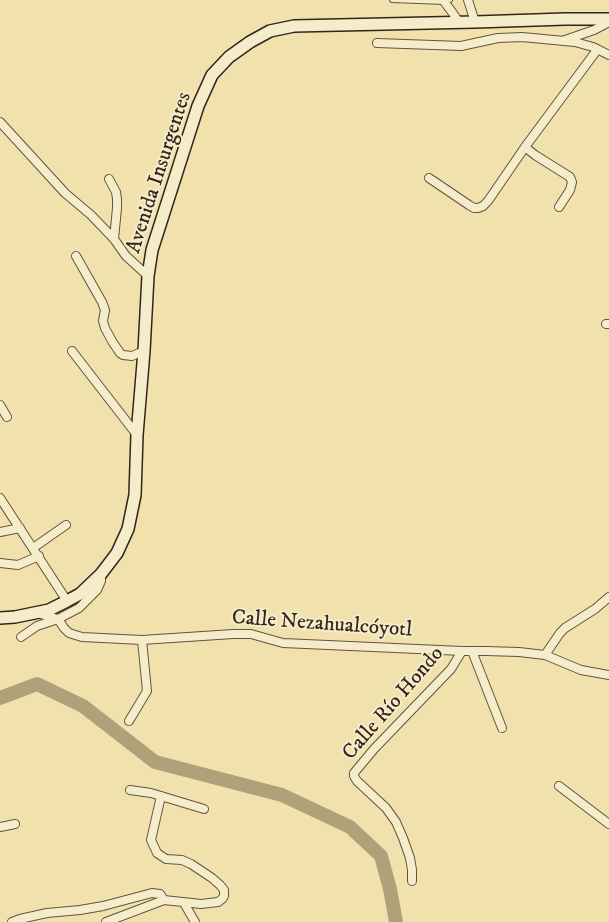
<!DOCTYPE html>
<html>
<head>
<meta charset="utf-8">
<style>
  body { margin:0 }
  canvas { display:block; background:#f0e1ad }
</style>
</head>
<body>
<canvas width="609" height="922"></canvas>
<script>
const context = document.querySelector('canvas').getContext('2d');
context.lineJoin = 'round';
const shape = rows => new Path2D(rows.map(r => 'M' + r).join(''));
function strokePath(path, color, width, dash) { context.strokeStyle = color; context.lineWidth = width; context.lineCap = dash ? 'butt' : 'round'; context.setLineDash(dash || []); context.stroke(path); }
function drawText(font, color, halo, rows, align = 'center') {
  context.font = font + ' "IM FELL DW Pica",serif'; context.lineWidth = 4; context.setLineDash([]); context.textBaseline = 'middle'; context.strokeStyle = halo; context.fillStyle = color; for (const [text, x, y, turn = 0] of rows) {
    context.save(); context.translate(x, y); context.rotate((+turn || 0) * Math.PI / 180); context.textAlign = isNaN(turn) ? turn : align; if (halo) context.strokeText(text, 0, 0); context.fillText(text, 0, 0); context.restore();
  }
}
strokePath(shape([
  [0,698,37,684,83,706,155,762,282,795,350,827,381,856,390,889,396,922]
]), '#b0a17b', 14);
const lane = shape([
  [392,0,445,2,450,0]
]);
const street = shape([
  [443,0,452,12,459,22],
  [468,0,475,22],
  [565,40,594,30,609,22],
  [377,43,461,46,498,38,522,37,575,42,593,47,609,55],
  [0,122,65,193,91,215,114,239,126,256,148,276],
  [429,178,469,205,474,208,478,208,483,206,488,201,525,147],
  [109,179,116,192,117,199,117,208,114,239],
  [559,207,570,190,572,182,570,177,535,155,525,147,597,50],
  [76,256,102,302,105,310,103,321,105,328,112,341,120,353,123,355,132,356,144,351],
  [606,324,609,324],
  [72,351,137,435],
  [0,405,7,417],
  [0,498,67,601],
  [0,532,20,528],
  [33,548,66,525],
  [0,563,18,565,39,556],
  [40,614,58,619,64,628,69,633,82,637,142,640,233,634,251,634,283,643,462,651,486,651,519,652,545,655,581,670,609,675],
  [21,637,37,626,58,619,79,608,97,590,101,581,101,574],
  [472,651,502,728],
  [545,655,560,633,565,628,595,609,609,597],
  [129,721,147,691,142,640],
  [559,786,609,824],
  [130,790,151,793,204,809],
  [0,827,15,824],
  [412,881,412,870,410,858,403,838,396,822,386,808,357,781,354,776,354,773,374,749,451,669,462,651],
  [184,903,195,922],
  [12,922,20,919,47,913,80,910,103,906,152,893,160,894,164,900],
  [106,922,164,900,201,904,218,902,222,899,224,896,224,890,220,885,212,878,191,864,182,860,166,859,157,853,151,840,161,796]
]);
const secondary = shape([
  [0,618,15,617,49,610,67,601,80,594,101,574,117,553,128,529,135,495,137,435,144,351,148,276,152,250,198,106,212,75,229,57,250,42,270,31,294,26,475,22,565,19,609,19]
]);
strokePath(lane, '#63533f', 6);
strokePath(street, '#63533f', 10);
strokePath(secondary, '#34241a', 14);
strokePath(lane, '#f5ecca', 4);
strokePath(street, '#f5ecca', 8);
strokePath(secondary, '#f5ecca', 11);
drawText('21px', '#34241a', '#f5ecca', [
  ["Avenida Insurgentes",160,173,-72],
  ["Calle Nezahualcóyotl",322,625,4],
  ["Calle Río Hondo",394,704,-49]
]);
</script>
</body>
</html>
